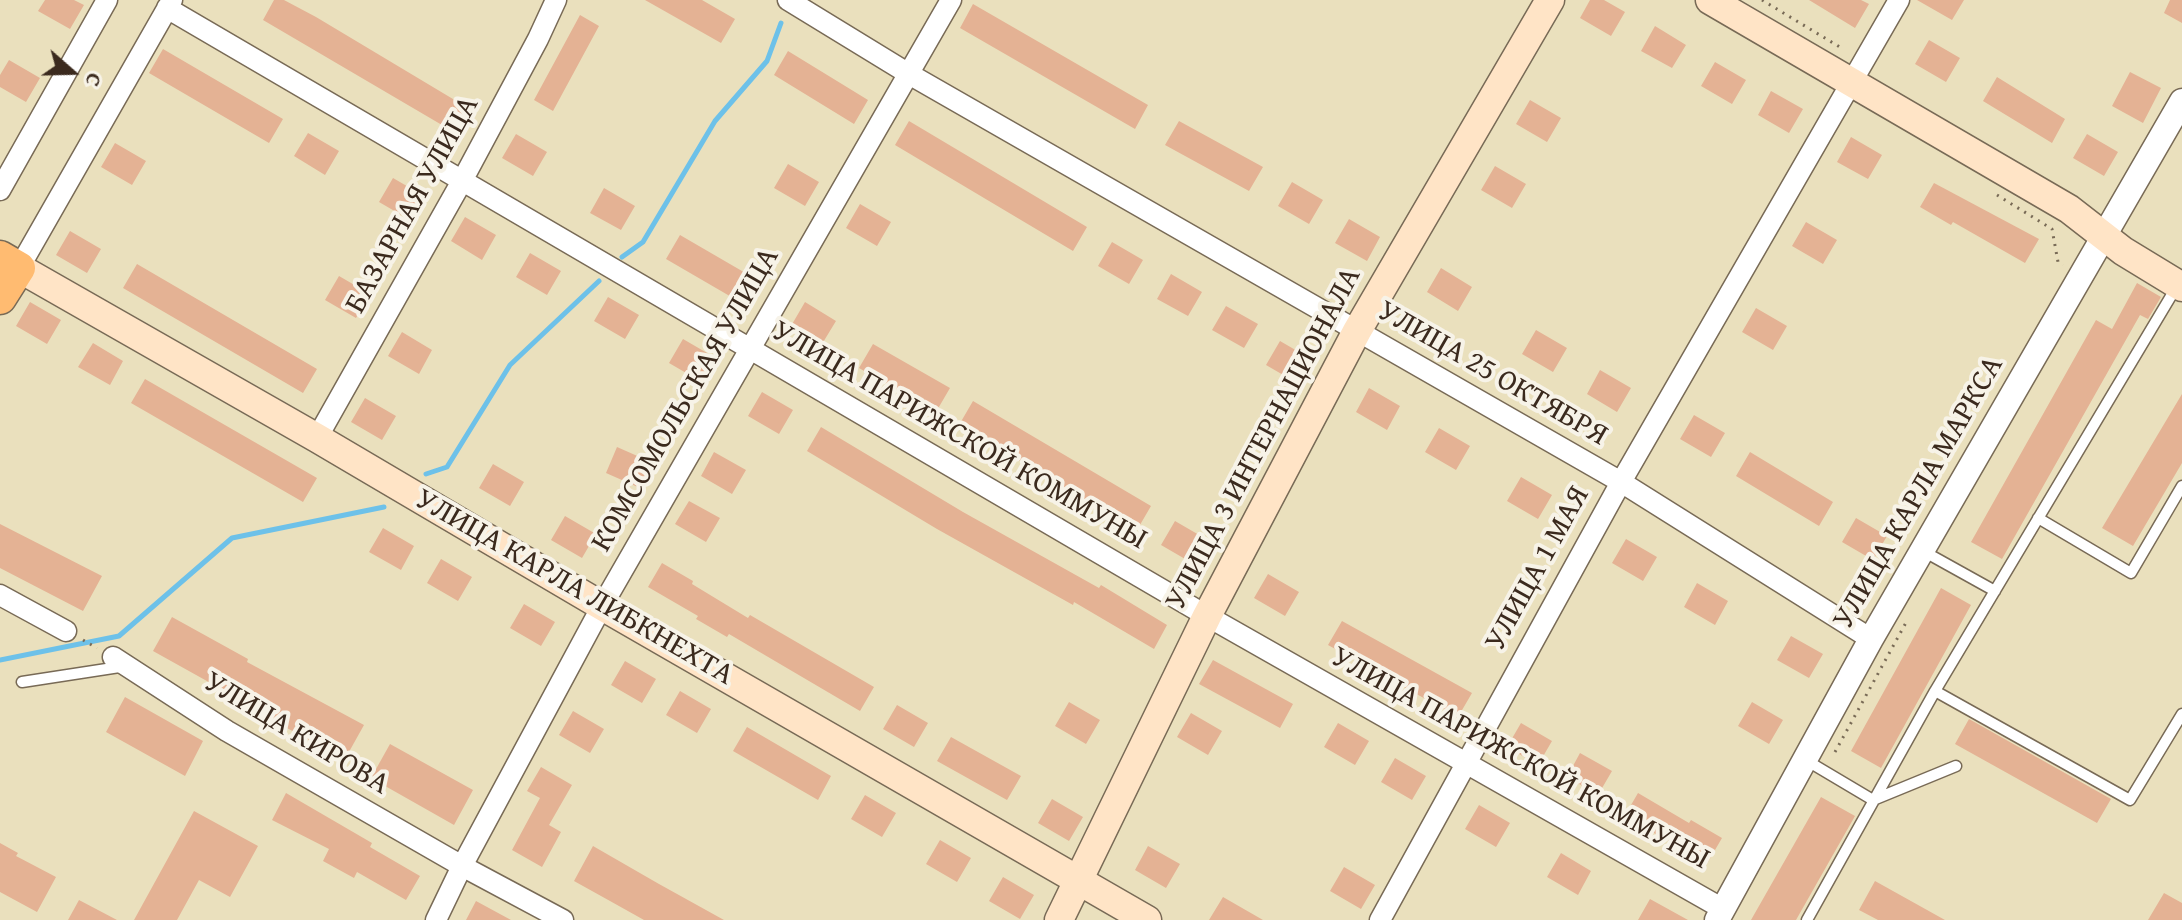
<!DOCTYPE html>
<html>
<head>
<meta charset="utf-8">
<style>
  body { margin:0 }
  #map { position:relative; width:2182px; height:920px; overflow:hidden; background:#eae0bd; font-family:"Gentium Book Plus",serif }
  canvas { display:block }
  .north { position:absolute; left:32px; top:32px; width:80px; height:80px; -webkit-text-stroke:6px #f7f3e8; paint-order:stroke; rotate:110deg; font-size:22px; font-weight:700; line-height:32px; text-align:center; color:#3b2a1e }
  .north::after { content:''; display:block; margin:auto; width:28px; height:36px; background:#3b2a1e; clip-path:polygon(50% 0,100% 100%,50% 72%,0 100%) }
</style>
</head>
<body>
<div id="map">
<canvas width="2182" height="920"></canvas>
<div class="north">С</div>
</div>
<script>
const context = document.querySelector('canvas').getContext('2d');
context.lineJoin = 'round';
const shape = rows => new Path2D(rows.map(r => 'M' + r).join(''));
function strokePath(path, color, width, dash) { context.strokeStyle = color; context.lineWidth = width; context.lineCap = dash ? 'butt' : 'round'; context.setLineDash(dash || []); context.stroke(path); }
function fill(path, color) { context.fillStyle = color; context.fill(path, 'evenodd'); }
function drawText(font, color, halo, rows, align = 'center') {
  context.font = font + ' "Gentium Book Plus",serif'; context.lineWidth = 8; context.setLineDash([]); context.textBaseline = 'middle'; context.strokeStyle = halo; context.fillStyle = color; for (const [text, x, y, turn = 0] of rows) {
    context.save(); context.translate(x, y); context.rotate((+turn || 0) * Math.PI / 180); context.textAlign = isNaN(turn) ? turn : align; if (halo) context.strokeText(text, 0, 0); context.fillText(text, 0, 0); context.restore();
  }
}
strokePath(shape([
  [622,257,643,242,715,121,767,61,781,23],
  [426,474,447,467,510,365,599,281],
  [0,660,119,636,232,538,384,507]
]), '#6dc1e9', 5);
fill(shape([
  [45,0,74,0,84,5,70,29,38,11],
  [274,0,284,0,316,17,473,111,459,135,263,20],
  [645,0,702,0,735,19,721,43],
  [1590,0,1604,0,1625,12,1611,36,1580,18],
  [1809,0,1861,0,1869,4,1855,28],
  [1917,0,1964,0,1952,20],
  [2170,0,2182,0,2182,23,2164,13],
  [973,4,1148,105,1135,129,960,28],
  [580,15,599,26,553,111,534,100],
  [1655,26,1686,45,1672,68,1641,51],
  [1929,40,1960,58,1946,82,1915,64],
  [163,49,283,119,269,143,149,73],
  [788,51,868,100,854,124,774,75],
  [9,60,40,78,26,102,0,87,0,75],
  [1715,62,1746,80,1732,104,1701,86],
  [2130,72,2161,88,2143,123,2112,106],
  [1997,77,2065,119,2052,143,1983,101],
  [1771,91,1803,109,1789,133,1758,115],
  [1530,100,1561,118,1547,142,1516,124],
  [909,121,1087,227,1073,251,895,145],
  [1179,121,1263,167,1249,191,1165,145],
  [308,133,339,151,325,175,294,156],
  [516,134,547,152,533,176,502,158],
  [2087,134,2118,152,2104,176,2073,158],
  [1851,137,1882,155,1868,179,1837,162],
  [115,143,146,161,132,185,101,167],
  [788,164,819,182,805,206,774,188],
  [1495,166,1526,184,1512,208,1481,190],
  [393,178,424,196,410,220,379,202],
  [1292,182,1323,200,1309,224,1278,206],
  [1934,183,2039,239,2025,263,1953,222,1951,225,1920,207],
  [604,188,635,206,621,230,590,213],
  [860,204,891,222,877,246,846,228],
  [465,217,496,235,482,260,451,241],
  [1349,219,1380,237,1367,261,1335,243],
  [1806,222,1837,240,1823,264,1792,246],
  [70,231,101,249,87,273,56,255],
  [680,235,754,278,740,302,666,259],
  [1112,242,1143,260,1129,284,1098,266],
  [530,253,561,271,547,295,516,277],
  [137,264,317,369,303,393,123,288],
  [1441,268,1472,287,1458,311,1427,292],
  [1171,274,1202,292,1188,316,1157,299],
  [339,276,370,294,356,318,325,300],
  [2137,283,2161,297,2148,319,2140,315,2002,559,1971,542,2096,320,2112,329],
  [608,297,639,315,625,339,594,321],
  [30,302,61,320,47,344,16,326],
  [805,302,836,321,822,344,791,326],
  [1226,306,1258,324,1244,348,1212,330],
  [1756,308,1787,326,1773,350,1742,332],
  [1536,330,1567,348,1553,372,1522,354],
  [402,332,432,350,419,374,388,356],
  [683,339,714,357,700,381,669,363],
  [1280,341,1311,359,1297,383,1266,365],
  [93,343,123,361,110,385,78,367],
  [873,344,950,388,936,412,859,368],
  [1600,370,1631,388,1617,412,1587,394],
  [145,379,317,478,303,502,131,403],
  [1369,388,1400,406,1387,430,1356,412],
  [762,392,793,410,779,434,748,416],
  [2182,394,2182,463,2133,546,2102,528],
  [365,398,396,416,382,440,351,422],
  [973,401,1151,506,1137,530,959,425],
  [1694,415,1725,433,1711,457,1680,439],
  [821,427,963,512,1099,588,1101,585,1167,625,1154,649,1074,602,1073,605,937,529,807,451],
  [1439,428,1470,446,1456,470,1425,452],
  [617,447,651,462,640,488,606,473],
  [714,452,746,470,732,494,701,476],
  [1750,452,1833,502,1819,526,1736,476],
  [493,464,524,482,510,506,479,488],
  [1521,477,1552,495,1538,519,1507,501],
  [689,501,720,518,706,542,675,524],
  [565,516,596,534,582,558,551,540],
  [1856,518,1887,536,1873,560,1842,542],
  [1175,521,1206,539,1192,563,1161,545],
  [0,524,102,576,83,611,0,568],
  [383,528,414,546,401,570,369,552],
  [1626,539,1657,557,1643,581,1612,563],
  [441,559,472,577,458,601,427,583],
  [662,563,693,581,692,584,748,618,750,615,874,687,860,711,729,634,727,637,696,619,698,616,648,587],
  [1268,574,1299,592,1285,616,1254,598],
  [1697,583,1728,601,1715,625,1684,607],
  [1941,588,1971,605,1881,768,1851,751],
  [524,604,555,622,541,646,510,628],
  [172,617,248,659,247,662,364,725,345,759,240,703,241,700,153,651],
  [1342,621,1472,693,1458,717,1328,645],
  [1791,636,1823,654,1809,678,1777,660],
  [1213,660,1293,704,1280,728,1199,684],
  [625,661,656,679,642,703,611,685],
  [680,691,711,709,697,733,666,715],
  [125,697,203,741,185,776,106,732],
  [1069,702,1100,720,1086,744,1055,726],
  [1752,702,1783,720,1769,744,1738,726],
  [897,705,928,723,914,747,883,729],
  [573,711,604,729,590,753,559,735],
  [1191,713,1222,731,1208,755,1177,737],
  [1969,719,2111,799,2097,823,1955,744],
  [1338,723,1369,741,1355,765,1324,747],
  [1521,723,1552,741,1538,765,1507,747],
  [747,727,831,776,818,800,733,751],
  [951,737,1021,776,1007,800,937,761],
  [390,744,473,790,454,825,371,778],
  [1580,753,1612,771,1598,795,1567,777],
  [1395,758,1426,776,1412,800,1381,782],
  [541,767,572,785,549,825,561,832,542,867,512,850,540,798,527,791],
  [286,793,372,843,370,847,420,876,406,900,357,872,354,878,323,861,329,849,272,820],
  [1638,793,1689,823,1691,820,1722,838,1708,862,1624,817],
  [865,795,896,813,882,837,851,819],
  [1821,797,1855,816,1796,920,1751,920],
  [1052,799,1083,817,1069,841,1038,823],
  [1479,805,1510,823,1496,847,1465,829],
  [194,811,258,846,230,897,199,880,177,920,134,920],
  [940,840,971,858,957,882,926,864],
  [0,843,18,853,16,856,56,877,37,912,0,892],
  [593,846,659,884,724,920,644,920,610,901,574,881],
  [1148,846,1180,864,1166,888,1135,870],
  [1561,853,1591,871,1578,895,1547,877],
  [1344,867,1375,885,1361,909,1330,891],
  [1003,877,1034,895,1020,919,989,901],
  [1875,881,1945,920,1878,920,1859,910],
  [2164,893,2182,903,2182,920,2148,920],
  [1223,897,1263,920,1209,920],
  [1650,899,1688,920,1638,920],
  [79,900,117,920,68,920],
  [476,901,511,920,466,920]
]), '#e4b294');
const service = shape([
  [2038,518,2131,573,2182,486],
  [1923,551,1995,591],
  [22,682,126,666],
  [1935,691,2130,800,2182,714],
  [1804,759,1873,800,1956,766],
  [1807,920,1935,691,2177,286]
]);
const minor = shape([
  [788,0,909,74,1621,482,1871,639],
  [167,8,1207,616,1723,909],
  [0,190,107,0],
  [19,268,172,0],
  [317,438,462,181,538,39,556,0],
  [0,595,66,631],
  [113,657,227,731,462,866,563,920],
  [436,920,462,866,602,606,951,0],
  [1380,920,1621,482,1899,0]
]);
const tertiary = shape([
  [1717,920,1871,639,2182,101]
]);
const secondary = shape([
  [1710,0,2069,209,2123,251,2182,287],
  [19,268,317,438,602,606,1147,920],
  [1059,920,1207,616,1357,331,1550,0]
]);
const primary = shape([
  [0,257,19,268,0,298]
]);
strokePath(service, '#786a56', 13);
strokePath(minor, '#786a56', 23);
strokePath(tertiary, '#786a56', 27);
strokePath(secondary, '#786a56', 31);
strokePath(primary, '#786a56', 35);
strokePath(shape([
  [1762,0,1843,49],
  [1997,195,2052,229,2058,262,2063,265],
  [83,640,97,648],
  [1835,752,1908,619]
]), '#786a56', 3, [2, 6]);
strokePath(service, '#fff', 10);
strokePath(minor, '#fff', 20);
strokePath(tertiary, '#fff', 24);
strokePath(secondary, '#ffe4c6', 28);
strokePath(primary, '#ffbb71', 32);
drawText('30px', '#3b2a1e', '#f7f3e8', [
  ["БАЗАРНАЯ УЛИЦА",413,205,-61],
  ["УЛИЦА 25 ОКТЯБРЯ",1492,374,30],
  ["КОМСОМОЛЬСКАЯ УЛИЦА",686,400,-60],
  ["УЛИЦА ПАРИЖСКОЙ КОММУНЫ",959,436,30],
  ["УЛИЦА 3 ИНТЕРНАЦИОНАЛА",1264,439,-62],
  ["УЛИЦА КАРЛА МАРКСА",1919,493,-60],
  ["УЛИЦА 1 МАЯ",1538,569,-61],
  ["УЛИЦА КАРЛА ЛИБКНЕХТА",574,588,30],
  ["УЛИЦА КИРОВА",296,734,31],
  ["УЛИЦА ПАРИЖСКОЙ КОММУНЫ",1520,759,29]
]);
</script>
</body>
</html>
